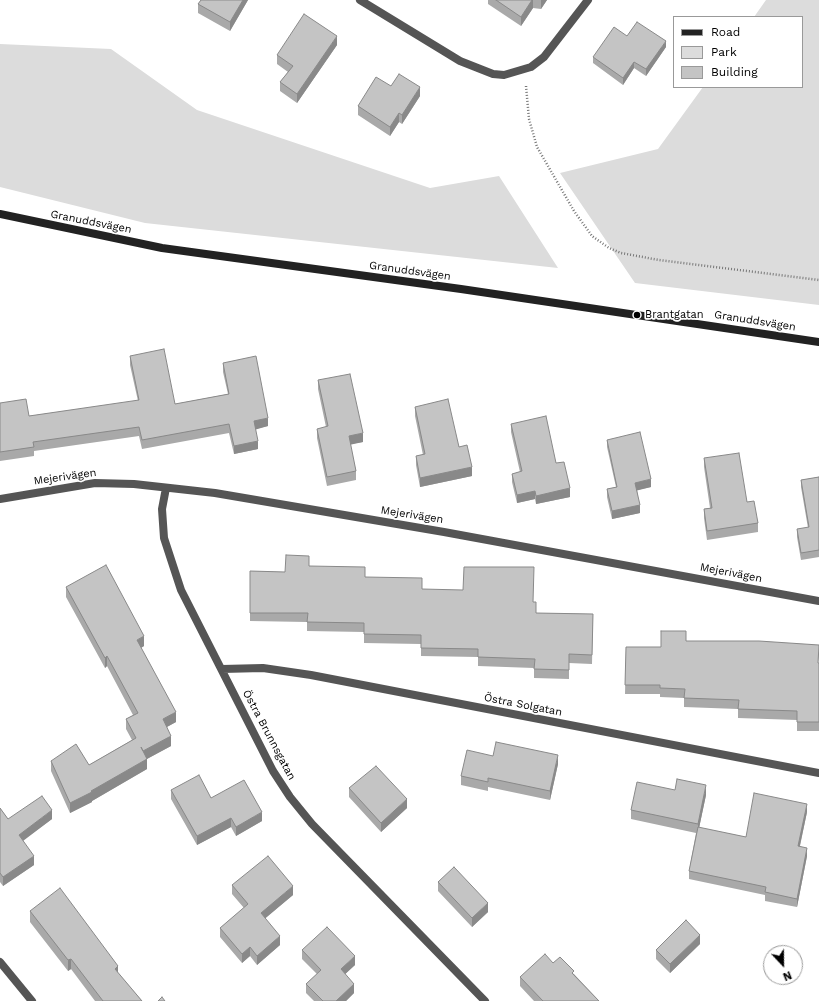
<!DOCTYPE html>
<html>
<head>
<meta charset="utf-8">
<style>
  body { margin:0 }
  #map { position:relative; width:819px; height:1001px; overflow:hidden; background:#fff; font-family:"Work Sans",sans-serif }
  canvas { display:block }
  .legend { position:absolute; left:673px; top:16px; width:130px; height:72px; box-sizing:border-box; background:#fff; border:1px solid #999; margin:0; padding:5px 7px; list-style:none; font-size:12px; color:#000 }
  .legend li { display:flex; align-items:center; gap:8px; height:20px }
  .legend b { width:20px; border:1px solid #999 }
  .north { position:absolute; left:763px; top:945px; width:40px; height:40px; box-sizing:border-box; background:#fff; border:1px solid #999; border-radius:50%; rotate:158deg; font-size:11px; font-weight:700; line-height:16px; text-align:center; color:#000 }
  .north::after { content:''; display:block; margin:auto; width:14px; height:18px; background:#000; clip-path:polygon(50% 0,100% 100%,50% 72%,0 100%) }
</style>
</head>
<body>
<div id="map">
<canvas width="819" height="1001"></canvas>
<ul class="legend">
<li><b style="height:5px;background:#222"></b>Road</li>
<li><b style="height:11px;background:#dcdcdc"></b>Park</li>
<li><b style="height:11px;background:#c4c4c4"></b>Building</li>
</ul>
<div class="north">N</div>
</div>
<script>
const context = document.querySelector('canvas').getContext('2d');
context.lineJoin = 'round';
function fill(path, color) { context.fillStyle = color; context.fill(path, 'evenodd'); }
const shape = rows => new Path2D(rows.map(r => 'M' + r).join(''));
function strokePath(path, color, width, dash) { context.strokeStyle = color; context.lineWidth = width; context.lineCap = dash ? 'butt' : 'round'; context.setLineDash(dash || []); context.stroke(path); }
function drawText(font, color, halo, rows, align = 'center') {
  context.font = font + ' "Work Sans",sans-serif'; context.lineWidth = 3.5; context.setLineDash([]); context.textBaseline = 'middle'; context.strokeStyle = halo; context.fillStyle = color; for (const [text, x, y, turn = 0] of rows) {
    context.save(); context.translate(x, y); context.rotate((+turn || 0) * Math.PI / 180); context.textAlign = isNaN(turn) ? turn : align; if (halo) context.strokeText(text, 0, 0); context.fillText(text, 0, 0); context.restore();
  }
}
fill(shape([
  [766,0,819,0,819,305,635,283,560,173,658,149,703,87,802,87,802,17,754,17],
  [0,44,111,49,197,110,430,188,499,176,558,268,145,223,0,187]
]), '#dcdcdc');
strokePath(shape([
  [526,86,529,119,537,147,574,211,592,236,609,248,621,253,659,260,819,280]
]), '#777', 2.5, [1, 2]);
strokePath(shape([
  [360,0,460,61,493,74,504,75,531,67,544,57,588,0],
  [166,488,162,509,164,538,181,590,273,771,290,797,312,824,485,1001],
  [0,499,95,483,134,484,215,493,444,532,819,601],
  [222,669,263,668,311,675,819,773],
  [0,962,32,1001]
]), '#555', 8);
strokePath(shape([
  [0,214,162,248,461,289,819,342]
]), '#222', 8);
fill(shape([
  [201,0,248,0,230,31,198,13,198,4],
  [488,0,547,0,541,9,533,8,521,26,488,4],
  [337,45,297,103,280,91,280,82,288,72,277,64,277,55],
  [666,47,646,76,634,68,623,85,593,63,593,57],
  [391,86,420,96,402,124,399,122,390,136,358,115,358,106],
  [130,356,175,404,228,394,223,372,223,363,268,426,255,429,258,449,234,454,229,433,142,449,139,436,34,451,34,456,0,461,0,403,29,416,138,401,130,365],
  [318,380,363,442,350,444,356,471,356,480,327,486,317,438,317,429,326,427,318,389],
  [415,407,459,447,472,476,420,487,416,465,416,456,423,455,415,416],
  [511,424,556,463,570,497,536,504,535,499,517,503,512,482,512,474,520,472,511,432],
  [607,440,651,487,637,490,640,513,612,519,607,497,607,489,616,487,607,447],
  [704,458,747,502,758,523,758,532,707,540,704,518,704,509,710,508,704,467],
  [819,477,819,557,801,560,797,537,797,529,808,528,801,487,801,480],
  [250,571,285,572,365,577,422,589,533,602,536,613,593,614,592,664,569,663,569,679,534,678,534,668,478,666,478,657,421,656,421,644,364,643,364,632,307,631,307,622,250,621],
  [66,587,144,646,141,648,176,722,167,727,171,746,147,759,147,769,92,801,92,802,70,813,51,771,51,761,89,765,132,740,126,729,126,719,133,715,107,666,105,668,66,597],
  [686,641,819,654,818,663,819,663,819,731,797,731,797,720,738,718,738,709,684,707,684,698,660,697,660,694,625,694,626,647,661,647],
  [493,756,558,764,550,800,488,787,488,791,461,785,461,776],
  [349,788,407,808,381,832,349,797],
  [171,790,211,798,262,821,236,836,231,827,197,845,171,799],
  [706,795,699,828,746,837,807,812,800,846,807,856,797,907,765,901,765,895,689,879,689,871,696,833,631,819,631,810],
  [0,808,8,819,52,819,23,840,34,865,3,886,0,882],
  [438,882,488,912,472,927,438,891],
  [232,885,293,895,265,918,280,945,257,965,250,956,242,963,220,937,220,928,244,908,232,894],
  [30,911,118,973,142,1001,95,1001,71,969,68,971,30,922],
  [700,944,670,973,656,959,656,950],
  [302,950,355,965,345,974,354,993,346,1001,314,1001,306,993,306,984,317,974,302,959],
  [553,963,574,974,599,1001,534,1001,520,986,520,977]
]), '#a9a9a9');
fill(shape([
  [243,0,248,0,230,31,230,22],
  [532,0,533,0,533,8,521,26,521,17],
  [541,0,547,0,541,9],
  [337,36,337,45,297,103,297,94],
  [666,41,666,47,646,76,646,69],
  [634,62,634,68,623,85,623,78],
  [420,87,420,96,402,124,402,115],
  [399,113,399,122,390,136,390,127],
  [268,418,268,426,254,430,254,421],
  [363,433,363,442,349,445,349,436],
  [258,441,258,449,234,454,234,446],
  [472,467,472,476,420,487,420,478],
  [651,479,651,487,635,491,635,483],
  [570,488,570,497,536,504,536,496],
  [535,491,535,499,517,503,517,495],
  [640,505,640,513,612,519,612,511],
  [144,636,144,646,137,650,137,640],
  [107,656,107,666,105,668,105,658],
  [176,712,176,722,163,729,163,719],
  [171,736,171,746,143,761,143,751],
  [558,755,558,764,550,800,550,791],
  [147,759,147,769,92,801,92,802,70,813,70,803],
  [706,785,706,795,698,833,698,824],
  [407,799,407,808,381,832,381,823],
  [807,804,807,812,798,854,798,846],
  [52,810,52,819,19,844,19,835],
  [262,812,262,821,236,836,236,827],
  [231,818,231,827,197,845,197,836],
  [807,848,807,856,797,907,797,899],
  [34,856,34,865,3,886,3,877],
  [293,886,293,895,261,922,261,913],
  [488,903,488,912,472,927,472,918],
  [700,935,700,944,670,973,670,964],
  [280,936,280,945,257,965,257,956],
  [250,947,250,956,242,963,242,954],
  [355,956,355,965,341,978,341,969],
  [71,959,71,969,68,971,68,960],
  [118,966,118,977,115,969],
  [354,984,354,993,346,1001,336,1001]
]), '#898989');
const building = shape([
  [201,0,243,0,230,22,198,4,201,0],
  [496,0,532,0,521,17,496,0],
  [304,14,337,36,297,94,280,82,293,66,277,55,304,14],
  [637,22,666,41,646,69,634,62,623,78,593,57,614,27,627,36,637,22],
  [399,74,420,87,402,115,399,113,390,127,358,106,376,77,391,86,399,74],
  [164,349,175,404,229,394,223,363,256,356,268,418,254,421,258,441,234,446,229,424,142,440,139,427,33,442,34,447,0,452,0,403,26,399,29,416,139,400,130,356,164,349],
  [350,374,363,433,349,436,356,471,327,477,317,429,328,426,318,380,350,374],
  [448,399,459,447,467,445,472,467,420,478,416,456,425,454,415,407,448,399],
  [546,416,556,463,564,462,570,488,536,496,535,491,517,495,512,474,522,471,511,424,546,416],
  [640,432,651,479,635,483,640,505,612,511,607,489,617,487,607,440,640,432],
  [739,453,747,502,754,501,758,523,707,531,704,509,712,508,704,458,739,453],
  [819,477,819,550,801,553,797,529,809,527,801,480,819,477],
  [286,555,309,556,309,566,365,567,365,577,422,578,422,589,463,590,464,567,534,567,533,602,536,602,536,613,593,614,592,655,569,654,569,670,534,669,535,659,478,657,478,649,421,648,421,635,364,634,364,623,307,622,308,613,250,613,250,571,285,572,286,555],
  [106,565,144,636,137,640,176,712,163,719,171,736,143,751,141,747,147,759,91,791,92,792,70,803,51,761,76,744,89,765,136,738,126,719,138,713,107,656,105,658,66,587,106,565],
  [661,631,686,631,686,641,759,641,819,645,818,663,819,663,819,722,797,722,797,711,738,709,739,700,684,698,685,689,660,688,660,685,625,685,626,647,661,647,661,631],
  [496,742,558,755,550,791,488,778,488,782,461,776,467,750,493,756,496,742],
  [376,766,407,799,381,823,349,788,376,766],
  [199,775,211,798,244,780,262,812,236,827,231,818,197,836,171,790,199,775],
  [677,779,706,785,698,824,631,810,637,782,675,790,677,779],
  [754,793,807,804,798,846,807,848,797,899,765,892,766,887,689,871,698,827,746,837,754,793],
  [42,796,52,810,19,835,34,856,3,877,0,873,0,808,8,819,42,796],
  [268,856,293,886,261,913,280,936,257,956,250,947,242,954,220,928,248,904,232,885,268,856],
  [454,867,488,903,472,918,438,882,454,867],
  [60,888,118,966,115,969,142,1001,103,1001,71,959,68,960,30,911,60,888],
  [686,920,700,935,670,964,656,950,686,920],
  [327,927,355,956,341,969,354,984,336,1001,323,1001,306,984,321,970,302,950,327,927],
  [545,954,553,963,560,957,574,971,572,973,599,1001,543,1001,520,977,545,954],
  [162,997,165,1001,158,1001,162,997]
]);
fill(building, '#c4c4c4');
strokePath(building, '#898989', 1);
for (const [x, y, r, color] of [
  [637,315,4,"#000"]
]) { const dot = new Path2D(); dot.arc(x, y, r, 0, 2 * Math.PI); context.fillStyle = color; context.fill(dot); strokePath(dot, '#fff', 1.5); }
drawText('11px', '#000', '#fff', [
  ["Granuddsvägen",91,222,11],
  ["Granuddsvägen",410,271,8],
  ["Granuddsvägen",755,321,9],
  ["Mejerivägen",65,477,-8],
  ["Mejerivägen",412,515,9],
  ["Mejerivägen",731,573,11],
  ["Östra Solgatan",523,705,11],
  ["Östra Brunnsgatan",269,735,62]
]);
drawText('11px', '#000', '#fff', [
  ["Brantgatan",645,315]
], 'left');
</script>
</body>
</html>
